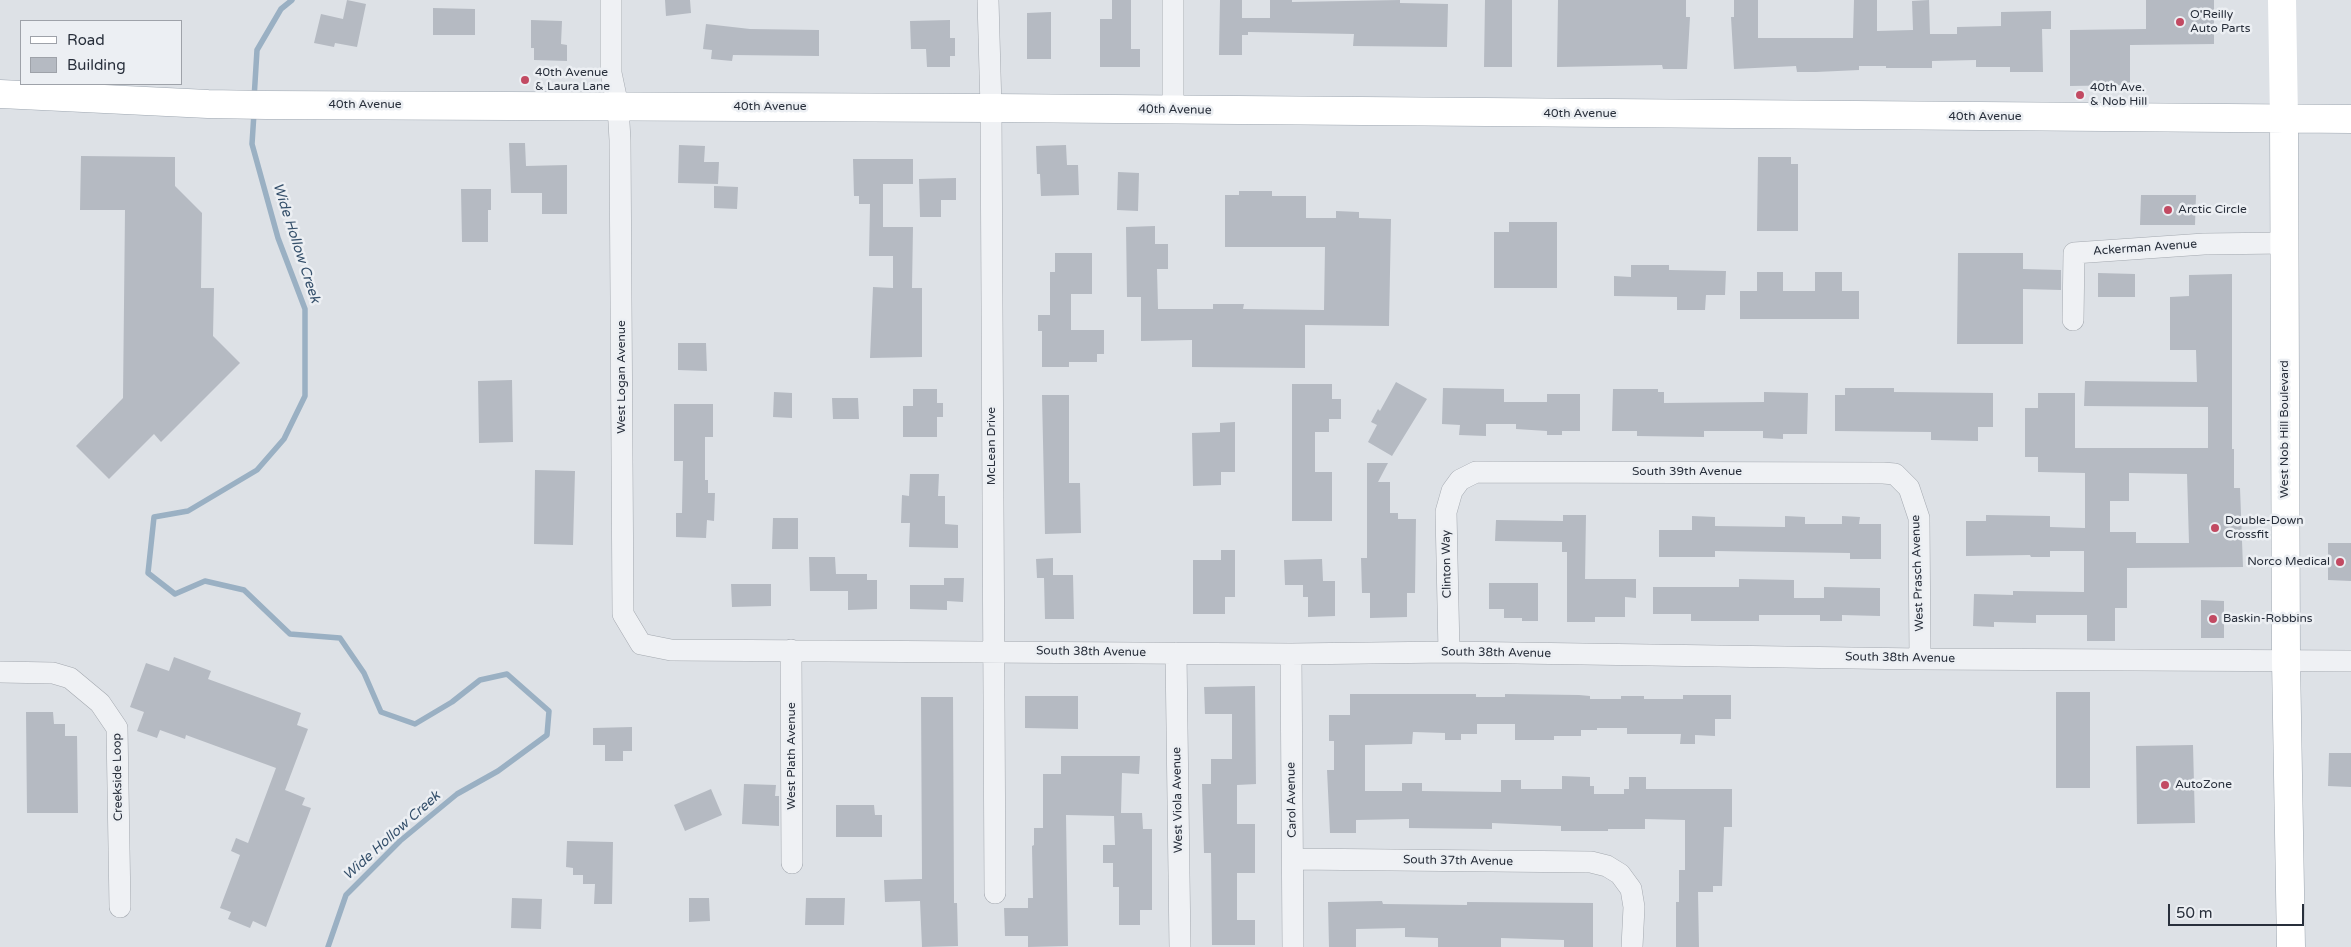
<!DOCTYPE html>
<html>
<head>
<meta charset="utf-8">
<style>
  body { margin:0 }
  #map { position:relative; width:2351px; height:947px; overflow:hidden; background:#dde1e6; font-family:"Varela Round",sans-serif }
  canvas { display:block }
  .legend { position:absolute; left:20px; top:20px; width:162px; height:65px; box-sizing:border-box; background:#eceff3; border:1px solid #9ea2a9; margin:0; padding:6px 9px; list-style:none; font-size:15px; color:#282f3b }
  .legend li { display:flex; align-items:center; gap:10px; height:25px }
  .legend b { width:25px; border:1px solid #9ea2a9 }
  .scale { position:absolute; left:2168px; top:904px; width:136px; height:22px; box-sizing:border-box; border:2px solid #282f3b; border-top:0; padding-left:6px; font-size:15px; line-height:18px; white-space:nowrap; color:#282f3b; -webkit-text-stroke:4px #eceff3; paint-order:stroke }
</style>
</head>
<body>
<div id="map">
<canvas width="2351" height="947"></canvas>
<ul class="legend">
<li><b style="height:6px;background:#fff"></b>Road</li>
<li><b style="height:14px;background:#b5bac2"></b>Building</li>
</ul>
<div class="scale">50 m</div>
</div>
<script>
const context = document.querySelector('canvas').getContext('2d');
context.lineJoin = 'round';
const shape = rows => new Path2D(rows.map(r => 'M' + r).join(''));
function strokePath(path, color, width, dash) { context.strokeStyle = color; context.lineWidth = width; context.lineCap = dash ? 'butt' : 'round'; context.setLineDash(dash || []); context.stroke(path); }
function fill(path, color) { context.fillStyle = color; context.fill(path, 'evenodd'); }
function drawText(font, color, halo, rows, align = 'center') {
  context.font = font + ' "Varela Round",sans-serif'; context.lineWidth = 5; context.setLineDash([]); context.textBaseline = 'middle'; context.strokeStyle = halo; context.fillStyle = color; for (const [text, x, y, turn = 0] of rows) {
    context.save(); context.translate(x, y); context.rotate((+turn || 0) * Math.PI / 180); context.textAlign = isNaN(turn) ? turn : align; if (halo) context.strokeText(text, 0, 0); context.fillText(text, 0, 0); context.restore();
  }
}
strokePath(shape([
  [254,99,257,50,281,9,292,0],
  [254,113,252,144,278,238,305,309,305,396,284,439,257,470,188,511,154,517,148,573,175,594,205,581,244,590,290,634,340,638,364,673,381,712,415,724,452,702,480,680,507,674,549,711,547,735,498,771,457,794,400,841,346,895,328,947]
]), '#9ab0c3', 5.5);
fill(shape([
  [347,0,366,4,357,47,335,43,334,47,314,43,321,14,343,19],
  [665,0,690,0,691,13,666,16],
  [1112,0,1131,0,1131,49,1140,49,1140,67,1100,67,1100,19,1112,19],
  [1220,0,1242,0,1242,18,1270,18,1270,0,1292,0,1292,2,1400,0,1400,3,1448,4,1447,47,1353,46,1354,34,1248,32,1248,35,1242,35,1242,55,1219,55],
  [1485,0,1512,0,1512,67,1484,67],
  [1558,0,1686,0,1686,17,1690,17,1687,69,1663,69,1662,65,1557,67],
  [1734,0,1758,0,1758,38,1853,38,1854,0,1877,0,1877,31,1913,30,1912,1,1929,0,1930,34,1957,34,1957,27,2001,26,2001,12,2051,11,2051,29,2042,29,2043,72,2010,72,2010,67,1976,67,1976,60,1932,61,1932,68,1886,68,1886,66,1859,66,1859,70,1816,72,1797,72,1796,66,1734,69,1731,17,1734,17],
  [2146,0,2214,0,2214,44,2130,45,2130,85,2070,86,2070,30,2146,29],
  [433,8,475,9,475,35,433,35],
  [1051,12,1051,59,1027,59,1027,13],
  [531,20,562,21,561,44,567,45,567,61,534,60,534,48,531,48],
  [950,20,950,38,955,38,955,56,950,56,950,67,927,67,926,49,911,49,910,21],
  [706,24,750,29,819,30,819,56,733,55,732,61,711,59,712,50,703,49],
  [509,143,525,143,526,166,567,165,567,214,542,214,542,193,511,193],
  [679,145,705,146,704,162,719,162,718,184,678,183],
  [1066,145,1067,165,1078,165,1079,195,1041,196,1040,174,1037,174,1036,146],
  [81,156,175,157,175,186,202,213,201,288,214,288,213,336,240,363,161,442,154,434,109,479,76,446,123,398,125,210,80,210],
  [1758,157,1791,157,1791,164,1798,164,1798,231,1757,231],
  [853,159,913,159,913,184,883,184,883,227,913,227,912,288,922,288,922,357,870,358,873,287,893,288,893,256,869,256,870,204,859,204,859,196,854,196],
  [1118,172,1139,173,1138,211,1117,210],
  [956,178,956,200,941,200,941,217,920,217,919,179],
  [714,186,738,187,737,209,714,208],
  [461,189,491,189,491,210,488,210,488,242,462,242],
  [1239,191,1272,191,1272,196,1306,196,1306,218,1336,218,1336,211,1359,212,1359,218,1391,219,1389,326,1305,325,1305,368,1192,367,1192,340,1141,341,1141,297,1127,297,1126,227,1155,226,1155,244,1168,244,1168,269,1157,269,1158,309,1213,309,1213,304,1244,304,1243,309,1324,310,1325,247,1225,247,1225,195,1239,195],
  [2141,195,2196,195,2195,225,2140,225],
  [1509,222,1557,222,1557,288,1494,288,1494,232,1509,232],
  [1055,253,1092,253,1092,294,1071,294,1071,330,1104,330,1104,354,1097,354,1097,362,1069,362,1069,367,1042,367,1042,331,1038,331,1038,315,1050,315,1050,272,1055,272],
  [1958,253,2023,253,2023,269,2061,270,2061,290,2023,289,2023,344,1957,344],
  [1631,265,1669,265,1669,270,1726,271,1725,295,1706,295,1705,310,1677,310,1677,297,1614,296,1614,276,1631,277],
  [1757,272,1783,272,1783,291,1815,291,1815,272,1842,272,1842,291,1859,291,1859,319,1740,319,1740,291,1757,291],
  [2098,273,2135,274,2135,297,2098,297],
  [2232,274,2232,449,2234,449,2234,488,2240,488,2243,567,2127,568,2127,608,2115,608,2115,641,2087,641,2087,615,2036,615,2036,623,1994,622,1994,627,1973,626,1974,594,2013,595,2013,591,2084,592,2084,551,2050,551,2050,557,2031,557,2030,555,1966,556,1966,521,1986,521,1986,515,2050,516,2050,527,2085,528,2085,473,2038,472,2038,457,2025,457,2025,408,2038,408,2038,393,2075,393,2075,448,2208,448,2208,407,2084,406,2085,381,2197,382,2196,350,2170,350,2170,297,2189,296,2189,275],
  [2129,473,2187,474,2189,543,2136,543,2136,532,2110,532,2110,501,2129,501],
  [678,343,706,343,707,371,678,370],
  [512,380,513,442,479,443,478,381],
  [1396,382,1427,399,1392,456,1368,442,1377,425,1371,422,1378,409,1380,411],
  [1292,384,1332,384,1332,399,1341,399,1341,419,1329,419,1329,432,1315,432,1315,472,1332,472,1332,521,1292,521],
  [1443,388,1504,389,1504,402,1547,402,1547,394,1580,394,1580,431,1562,431,1562,435,1547,435,1547,431,1516,429,1516,424,1486,424,1486,436,1459,435,1460,425,1442,424],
  [1845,388,1894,388,1894,392,1993,393,1993,427,1978,427,1978,441,1931,440,1931,432,1835,431,1835,395,1845,395],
  [913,389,937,389,937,403,943,403,943,417,937,417,937,437,903,437,903,406,913,406],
  [1613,389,1658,389,1658,392,1664,392,1664,403,1764,402,1764,392,1808,393,1807,434,1783,434,1783,439,1763,438,1763,431,1704,431,1704,437,1637,436,1637,431,1612,431],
  [774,392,792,393,792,418,773,417],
  [1042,395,1069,395,1069,483,1080,483,1081,533,1045,534],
  [832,398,858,398,859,419,833,419],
  [674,404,713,404,713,437,705,437,705,480,708,480,708,493,715,493,714,521,707,520,706,538,676,537,676,513,682,513,683,461,674,461],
  [1235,422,1235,472,1221,472,1221,485,1193,486,1192,433,1220,432,1220,423],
  [1367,463,1388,463,1378,482,1390,482,1390,513,1398,513,1398,519,1416,519,1415,593,1407,593,1407,617,1370,618,1370,593,1362,593,1361,558,1367,558],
  [535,470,575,471,573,545,534,544],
  [910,474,939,474,938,496,945,496,945,524,958,525,958,548,909,547,910,523,901,523,902,495,909,496],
  [1563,515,1586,515,1585,579,1636,579,1636,598,1625,597,1625,617,1595,617,1595,622,1567,622,1567,552,1562,552,1562,542,1495,541,1496,520,1563,521],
  [1692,516,1715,517,1715,526,1785,527,1785,516,1805,517,1805,524,1842,524,1842,516,1860,517,1859,524,1881,524,1881,559,1850,559,1850,553,1715,551,1715,557,1659,557,1659,530,1692,530],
  [773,518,798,518,798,549,772,549],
  [2328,543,2351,543,2351,581,2328,580],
  [1221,550,1235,550,1235,597,1225,597,1225,614,1193,614,1193,560,1221,560],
  [809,557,835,557,836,574,867,574,867,580,877,580,877,609,848,610,848,591,810,591],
  [1053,558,1053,575,1073,575,1074,619,1045,619,1044,578,1037,578,1036,559],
  [1322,559,1323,581,1335,581,1335,616,1308,617,1308,597,1303,597,1303,585,1285,585,1284,560],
  [944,578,964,578,963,602,947,601,947,610,910,609,910,585,944,585],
  [1739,579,1794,580,1794,598,1824,598,1824,587,1880,588,1880,616,1842,615,1842,621,1820,621,1820,615,1759,615,1759,621,1691,621,1691,614,1653,614,1653,587,1739,587],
  [1489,583,1538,583,1538,621,1522,621,1522,618,1504,618,1504,609,1489,609],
  [731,584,771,584,771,606,732,607],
  [2201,600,2224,601,2224,638,2201,638],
  [174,657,211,671,208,679,301,713,297,725,308,729,285,790,305,798,302,805,311,808,266,927,253,921,250,928,228,919,231,912,220,908,240,855,231,851,236,838,248,843,276,768,186,735,185,739,160,730,157,738,137,731,144,712,130,707,146,663,169,671],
  [1255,686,1256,784,1237,785,1237,824,1255,824,1255,873,1237,873,1237,920,1255,920,1255,945,1212,945,1211,853,1204,853,1202,784,1211,784,1211,759,1232,759,1232,714,1205,714,1204,687],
  [2056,692,2090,692,2090,788,2056,788],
  [1350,694,1476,694,1476,697,1505,697,1505,694,1579,695,1590,696,1590,699,1621,699,1621,696,1644,696,1644,699,1683,699,1683,695,1731,695,1731,719,1715,719,1715,736,1695,735,1695,744,1680,744,1681,734,1627,734,1627,728,1597,728,1597,730,1581,730,1581,736,1554,736,1554,740,1515,740,1515,724,1477,724,1477,734,1461,734,1461,740,1445,740,1445,733,1413,732,1412,744,1365,745,1365,791,1402,791,1402,783,1422,783,1422,791,1501,792,1501,780,1521,780,1521,789,1562,789,1562,776,1590,777,1590,786,1594,786,1594,794,1624,794,1624,789,1629,789,1629,777,1646,777,1646,789,1732,789,1732,827,1724,827,1722,886,1713,886,1713,892,1698,892,1699,947,1676,947,1676,902,1679,902,1679,870,1685,870,1685,820,1645,819,1645,829,1608,829,1608,831,1561,831,1561,826,1492,823,1492,829,1409,828,1409,819,1356,820,1356,833,1330,833,1327,770,1334,770,1334,741,1329,741,1329,715,1350,715],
  [1025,696,1078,696,1078,729,1025,728],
  [921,697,953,697,954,903,957,903,958,946,922,947,920,901,885,902,884,880,922,879],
  [26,712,53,712,54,724,65,724,65,736,77,736,78,813,27,813],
  [632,727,632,751,623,751,623,761,605,761,605,745,593,745,593,728],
  [2193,745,2195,823,2137,824,2136,746],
  [2329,753,2351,753,2351,787,2328,786],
  [1061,756,1140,756,1139,774,1122,773,1121,813,1142,813,1143,829,1152,829,1152,910,1140,910,1140,925,1119,925,1119,887,1113,887,1113,863,1103,863,1103,845,1115,845,1114,816,1066,815,1068,946,1028,947,1028,936,1005,936,1004,908,1028,908,1028,898,1033,898,1032,846,1034,845,1034,828,1043,828,1043,774,1061,774],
  [744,784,776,785,775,796,779,796,779,826,742,824],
  [711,789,722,815,685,831,674,805],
  [836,805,874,805,875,815,882,815,882,837,836,837],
  [567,841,613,842,612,904,594,904,595,884,583,884,583,875,573,875,573,868,566,867],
  [512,898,542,899,541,929,511,928],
  [689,898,709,898,710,921,689,922],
  [806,898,845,898,844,925,805,925],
  [1382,901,1383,904,1467,905,1467,902,1593,903,1593,947,1564,947,1564,940,1501,938,1501,947,1438,947,1438,938,1405,937,1405,928,1356,929,1356,947,1329,947,1328,902]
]), '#b5bac2');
const street = shape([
  [611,0,611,73,618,106,620,140,623,614,641,644,671,650,1291,654,1449,652,1920,659,2351,661],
  [988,0,991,108,995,893],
  [1173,110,1173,0],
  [2073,320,2074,253,2204,244,2284,243],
  [791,650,792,863],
  [1449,652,1446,512,1452,491,1460,480,1476,472,1883,473,1895,474,1909,488,1919,518,1920,659],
  [1176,653,1180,947],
  [1291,654,1293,947],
  [0,672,53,673,70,678,100,703,117,728,120,907],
  [1293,859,1591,862,1607,866,1620,874,1631,889,1634,907,1632,947]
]);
const primary = shape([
  [0,94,208,104,266,105,991,108,2351,119],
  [2284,119,2286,660,2291,947]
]);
strokePath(street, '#a3a8af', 22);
strokePath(primary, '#9da6b0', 29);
strokePath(street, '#eff1f4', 21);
strokePath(shape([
  [2282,0,2284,119]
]), '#fff', 28);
strokePath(primary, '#fff', 28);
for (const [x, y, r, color] of [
  [2180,22,5,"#c24a62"],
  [525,80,5,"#c24a62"],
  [2080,95,5,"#c24a62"],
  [2168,210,5,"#c24a62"],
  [2215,528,5,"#c24a62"],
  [2340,562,5,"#c24a62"],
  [2213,619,5,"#c24a62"],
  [2165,785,5,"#c24a62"]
]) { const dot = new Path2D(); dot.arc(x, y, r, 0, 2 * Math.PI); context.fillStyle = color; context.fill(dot); strokePath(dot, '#eceff3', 2); }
drawText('12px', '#282f3b', '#eceff3', [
  ["O'Reilly",2190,15],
  ["Auto Parts",2190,29],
  ["40th Avenue",535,73],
  ["& Laura Lane",535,87],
  ["40th Ave.",2090,88],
  ["& Nob Hill",2090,102],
  ["Arctic Circle",2178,210],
  ["Double-Down",2225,521],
  ["Crossfit",2225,535],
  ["Norco Medical",2330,562,"right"],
  ["Baskin-Robbins",2223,619],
  ["AutoZone",2175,785]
], 'left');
drawText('12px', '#282f3b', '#eceff3', [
  ["40th Avenue",365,105],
  ["40th Avenue",770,107],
  ["40th Avenue",1175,110,1],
  ["40th Avenue",1580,114],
  ["40th Avenue",1985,117],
  ["Ackerman Avenue",2145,248,-4],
  ["West Logan Avenue",622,377,-90],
  ["West Nob Hill Boulevard",2285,429,-90],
  ["McLean Drive",992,446,-90],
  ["South 39th Avenue",1687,472],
  ["Clinton Way",1447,564,-91],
  ["West Prasch Avenue",1918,573,-92],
  ["South 38th Avenue",1091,652,1],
  ["South 38th Avenue",1496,653,1],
  ["South 38th Avenue",1900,658,1],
  ["West Plath Avenue",792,756,-90],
  ["Creekside Loop",118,777,-91],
  ["West Viola Avenue",1178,800,-91],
  ["Carol Avenue",1292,800,-91],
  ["South 37th Avenue",1458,861,1]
]);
drawText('italic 14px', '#35506b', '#eceff3', [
  ["Wide Hollow Creek",296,243,72],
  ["Wide Hollow Creek",392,836,-42]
]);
</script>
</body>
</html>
